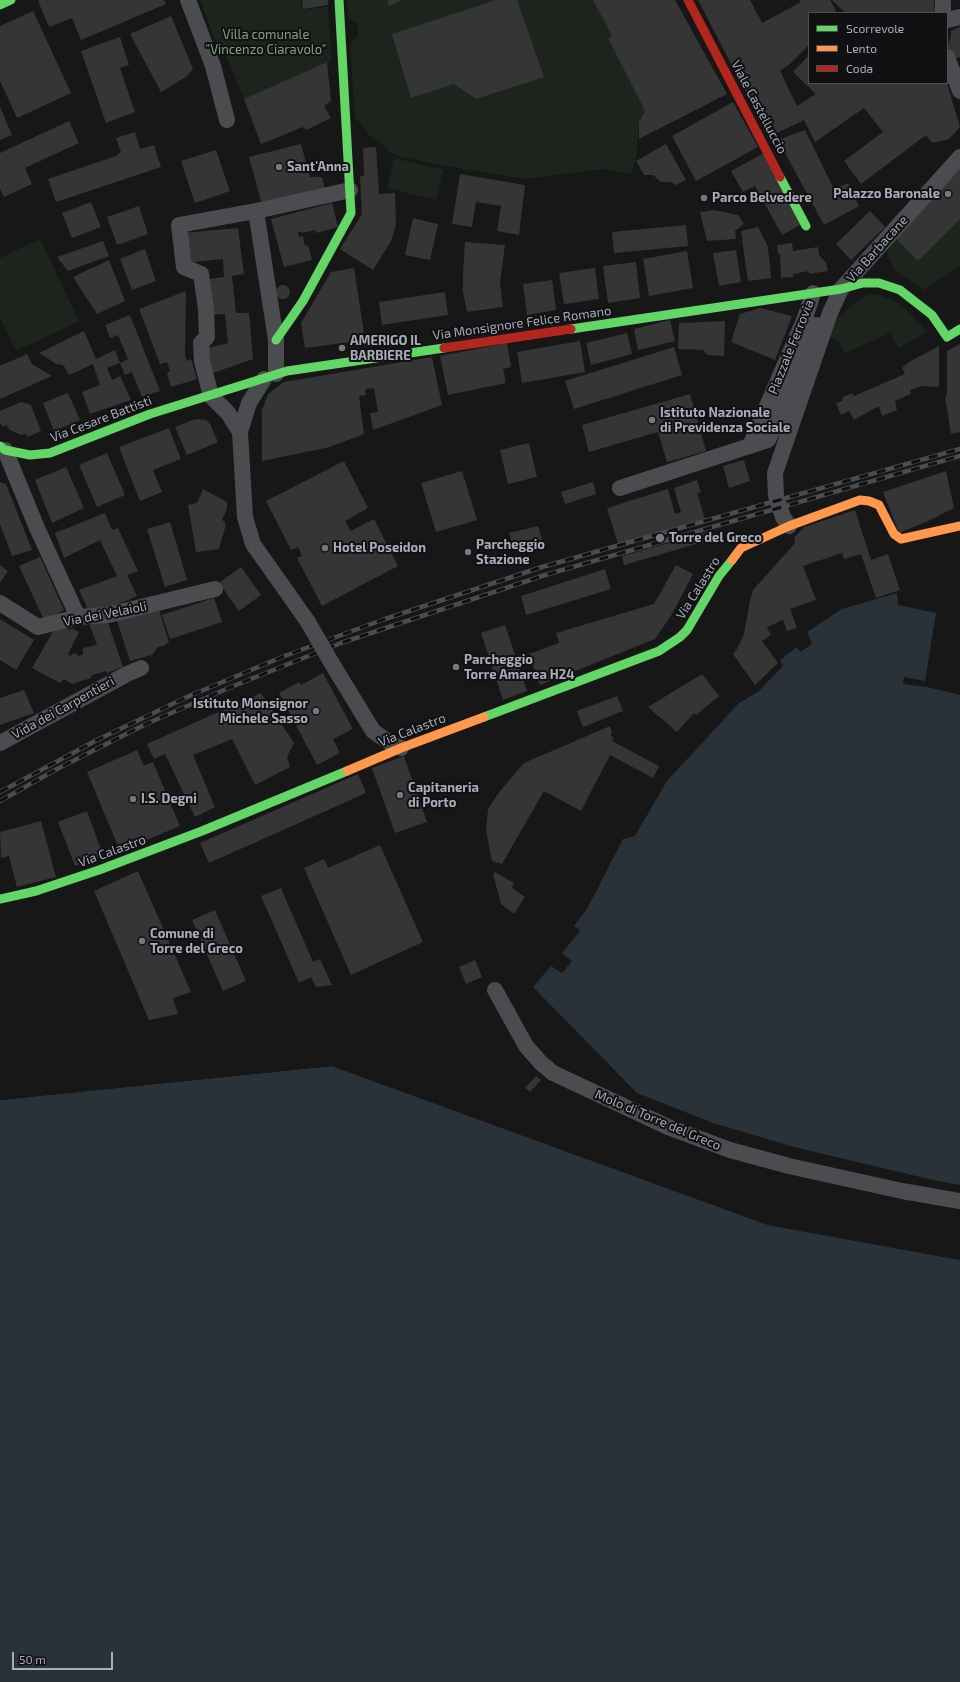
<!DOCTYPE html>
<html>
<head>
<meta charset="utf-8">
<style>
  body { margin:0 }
  #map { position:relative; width:960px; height:1682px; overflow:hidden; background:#171717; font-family:"Exo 2",sans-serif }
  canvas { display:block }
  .legend { position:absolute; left:808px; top:12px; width:140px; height:72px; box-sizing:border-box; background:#111113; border:1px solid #4d4f55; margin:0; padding:5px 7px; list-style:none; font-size:12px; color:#a8adb8 }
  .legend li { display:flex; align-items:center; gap:8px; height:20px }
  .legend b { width:20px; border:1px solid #4d4f55 }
  .scale { position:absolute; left:12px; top:1652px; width:101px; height:18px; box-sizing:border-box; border:2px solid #a8adb8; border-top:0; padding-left:5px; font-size:12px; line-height:14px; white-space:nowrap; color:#a8adb8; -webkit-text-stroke:3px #111113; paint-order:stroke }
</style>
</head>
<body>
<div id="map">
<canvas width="960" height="1682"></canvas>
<ul class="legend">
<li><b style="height:5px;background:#63d668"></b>Scorrevole</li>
<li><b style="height:5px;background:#ff974d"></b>Lento</li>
<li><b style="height:5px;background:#b3261e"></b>Coda</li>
</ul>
<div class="scale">50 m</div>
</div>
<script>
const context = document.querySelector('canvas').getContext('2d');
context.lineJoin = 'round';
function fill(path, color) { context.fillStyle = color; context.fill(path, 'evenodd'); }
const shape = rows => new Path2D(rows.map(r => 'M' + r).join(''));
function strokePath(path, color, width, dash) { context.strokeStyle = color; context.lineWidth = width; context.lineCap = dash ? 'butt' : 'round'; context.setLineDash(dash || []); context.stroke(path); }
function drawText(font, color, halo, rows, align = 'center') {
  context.font = font + ' "Exo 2",sans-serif'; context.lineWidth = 4; context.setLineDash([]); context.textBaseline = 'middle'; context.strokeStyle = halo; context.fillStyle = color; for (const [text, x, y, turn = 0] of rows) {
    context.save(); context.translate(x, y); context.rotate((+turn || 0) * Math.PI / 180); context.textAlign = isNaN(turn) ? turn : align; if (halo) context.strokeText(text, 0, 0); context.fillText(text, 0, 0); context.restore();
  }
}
fill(shape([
  [200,0,301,0,302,10,328,7,331,61,244,99,222,44,216,43],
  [347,0,593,0,612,36,608,38,645,111,639,122,636,161,631,174,603,169,524,179,451,167,401,157,389,152,386,147,369,135,355,117,350,44,358,35,358,23,348,18],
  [394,158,443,170,436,200,387,188],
  [960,169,960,266,924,290,894,270,887,254,890,243],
  [40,239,79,321,16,351,0,318,0,258],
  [872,294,879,295,895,301,909,312,927,332,899,348,890,333,845,353,838,341,829,337,833,324,839,316,865,296]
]), '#1d241e');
fill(shape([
  [897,593,898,605,936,613,925,681,904,677,903,684,927,687,960,695,960,1185,933,1180,794,1147,713,1123,637,1093,533,987,551,966,562,973,572,961,562,953,580,931,574,926,587,909,623,839,635,836,667,781,739,703,758,692,783,666,780,660,797,647,800,652,812,644,807,632,842,609],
  [332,1066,768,1225,960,1260,960,1682,0,1682,0,1100]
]), '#2a3239');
fill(shape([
  [333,1064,769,1223,960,1258,960,1260,768,1225,332,1066,0,1100,0,1098]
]), '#171717');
fill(shape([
  [40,0,164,0,166,4,81,40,72,18,49,27,38,1],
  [302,0,328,0,328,5,303,9],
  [387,0,402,0,389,6],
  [496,0,517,0,544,77,476,99,454,84,411,98,392,34],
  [593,0,675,0,727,94,639,139,639,122,645,111,608,38,612,36],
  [698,0,750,0,762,23,801,2,799,0,830,0,836,11,835,13,809,13,809,45,790,64,780,71,797,106,816,94,793,72,809,55,809,83,947,83,960,127,949,139,932,143,926,135,861,184,844,161,883,132,864,108,815,142,804,120,769,137],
  [832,0,934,0,935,13,845,13],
  [33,11,71,93,17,118,0,81,0,26],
  [171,16,193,69,186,77,161,92,130,34],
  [960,27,960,57,957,58,951,55,947,46,951,37,951,31],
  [120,37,129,65,120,68,135,112,106,123,81,51],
  [327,62,331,101,324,106,331,118,306,130,303,127,261,144,244,99],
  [733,102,758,147,696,181,672,136],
  [0,107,12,135,0,140],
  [69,121,79,143,25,168,32,184,4,197,0,189,0,153],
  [805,130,834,189,848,183,859,206,824,225,778,140],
  [135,132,140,149,154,145,161,167,56,202,48,179,116,156,121,152,116,138],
  [301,144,310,177,322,177,325,188,262,205,249,157],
  [666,144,686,180,676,185,670,182,661,182,653,175,644,175,636,161],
  [376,147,379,194,395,193,396,225,391,241,373,270,340,249,362,214,360,176,364,176,363,148],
  [216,150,230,191,195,203,181,161],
  [766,152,802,224,782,235,755,186,743,192,731,171],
  [960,169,960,219,918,261,893,235],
  [460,174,525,185,519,235,497,231,501,206,476,202,472,227,452,224],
  [91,202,101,227,72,238,62,213],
  [332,203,338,227,316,233,315,230,302,233,302,231,298,233,299,237,303,236,305,246,308,245,312,260,284,267,271,219],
  [139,206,148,234,117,245,107,217],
  [714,210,738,215,744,224,735,231,736,239,707,241,700,212],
  [870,211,885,227,851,260,836,244],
  [413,218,438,224,430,260,405,255],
  [686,225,688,246,614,253,612,232],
  [758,227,768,247,771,278,748,281,741,231],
  [238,228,244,274,232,276,236,313,249,313,253,359,210,374,204,349,228,343,225,314,212,315,209,279,224,277,223,259,186,263,183,233],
  [103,241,109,256,68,271,57,257],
  [465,242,505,245,500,283,503,307,467,312,463,292,463,275],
  [792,243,793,251,818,247,819,255,826,263,828,271,809,274,809,271,793,274,793,277,781,278,780,253,778,254,777,245],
  [145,249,156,281,132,290,120,259],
  [736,250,741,282,719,286,713,253],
  [687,251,693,288,649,296,643,259],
  [109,260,125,301,97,314,73,277],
  [636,262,640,298,608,303,603,266],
  [354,268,365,340,305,348,301,323,331,272],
  [595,268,599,299,564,304,559,273],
  [552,280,556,310,527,315,523,284],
  '276 292a7 7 0 1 1 14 0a7 7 0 1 1-14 0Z',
  [186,291,185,355,187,361,191,359,197,379,171,387,167,373,170,371,167,362,160,364,139,309],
  [445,292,448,315,382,325,379,302],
  [760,308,792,316,775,360,731,342,740,314],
  [130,315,160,391,142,397,132,372,125,375,120,363,128,359,118,335,110,338,105,325],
  [670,320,675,341,638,350,634,329],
  [725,321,724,356,707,355,703,350,678,349,679,323],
  [84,331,96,359,115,350,120,363,107,368,112,380,120,376,131,400,90,414,82,392,100,385,93,364,69,375,64,366,60,364,58,365,39,353],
  [627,333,632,354,591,365,586,343],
  [580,341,585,372,522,383,517,352],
  [507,343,511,367,503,369,506,383,448,395,440,356],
  [960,344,960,432,951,434,945,396,947,395,947,351],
  [939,346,939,387,921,386,910,390,911,394,895,401,897,410,882,416,879,406,854,420,849,411,841,415,836,403,842,401,843,397,852,393,854,396,905,374,902,368,909,362],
  [674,347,682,375,574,409,565,381],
  [27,354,32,364,52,376,0,399,0,366],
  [432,357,442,405,373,430,370,413,378,412,374,388,365,389,366,395,359,396,364,434,330,447,262,461,262,410,268,394,284,382],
  [68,393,80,420,54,431,43,403],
  [690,394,706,451,667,462,658,432,589,452,582,425],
  [21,402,31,405,41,431,28,437,26,434,21,435,10,430,6,425,2,427,0,422,0,411],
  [199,419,206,420,210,424,218,442,187,455,175,427,192,420],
  [169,428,181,459,153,470,162,492,140,501,119,447],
  [529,443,537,477,508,484,500,450],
  [107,453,125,495,97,507,79,465],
  [744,460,750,481,729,488,723,466],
  [344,461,368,508,345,521,351,531,374,519,398,566,322,606,297,558,302,556,298,547,291,550,266,501],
  [66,467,84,508,52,523,35,480],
  [462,471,477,520,436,532,421,483],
  [946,471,954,508,928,521,899,533,883,492],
  [697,480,701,492,697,493,705,519,618,544,607,508,668,489,675,514,681,512,674,488],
  [0,482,6,484,32,550,12,556,0,524],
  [593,482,596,494,565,504,561,492],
  [203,489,227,502,227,509,222,520,225,522,225,528,219,549,196,552,188,505,197,503],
  [855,510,871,560,888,554,900,590,876,598,861,554,844,559,842,553,803,566,816,600,790,609,797,628,787,631,783,620,767,627,771,635,762,641,778,663,755,685,733,654,737,649,744,634,750,600,753,590,795,543,794,538,804,527],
  [105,513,112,530,118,528,138,571,127,575,137,596,96,614,88,610,79,590,117,576,100,540,64,558,55,533],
  [170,522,187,580,165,587,147,529],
  [538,526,543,543,514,550,509,533],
  [708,532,710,540,624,565,622,556],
  [40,557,64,610,44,620,19,566],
  [0,565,8,571,0,583],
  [676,565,693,574,672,614,655,639,540,685,529,654,559,643,556,633,654,604],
  [241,567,261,595,239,611,219,583],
  [605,569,611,589,526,615,521,596],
  [214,598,222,622,170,639,162,615],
  [158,606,169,643,166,643,166,645,158,647,152,655,130,661,116,618],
  [106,617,123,667,107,673,106,671,92,675,91,678,72,684,64,679,60,683,32,668,56,626,63,626,70,630,71,628,79,632,68,654,70,656,74,653,79,656,83,654,83,648,97,645,90,626,90,622],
  [0,619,34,640,16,670,0,660],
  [505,625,527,691,503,700,481,633],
  [323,673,353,729,333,739,340,753,317,765,279,693,299,682,301,685],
  [702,674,719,696,696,715,694,713,677,732,648,707],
  [24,690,34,713,0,725,0,698],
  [261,693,294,743,287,757,290,767,255,785,232,739,193,755,215,807,195,817,165,754,154,759,147,744],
  [617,696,623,711,583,727,577,711],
  [610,726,612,733,610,735,614,738,612,741,659,766,653,778,610,755,581,811,544,791,502,864,492,861,486,830,488,809,500,791,524,763],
  [137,750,144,766,153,762,180,826,120,851,87,772],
  [404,756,427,822,395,833,372,768],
  [358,774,366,793,209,863,200,843],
  [87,811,103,855,75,866,58,822],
  [41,821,56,877,17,887,9,856,1,858,0,832],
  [380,845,423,942,351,975,304,868,324,859,328,868],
  [138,871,191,992,173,998,178,1014,149,1020,94,891],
  [495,872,514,883,512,888,525,897,514,914,501,904,493,874],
  [281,888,313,962,320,959,332,985,316,987,311,977,299,983,261,896],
  [215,910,246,981,223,991,192,920],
  [475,960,482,977,466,984,459,967],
  [536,1076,541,1080,530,1092,525,1088]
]), '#353536');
strokePath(shape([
  [188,0,213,66,227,120],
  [943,13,943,0],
  [947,20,960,17],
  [947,57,960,91],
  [256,211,276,340,276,374],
  [264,379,249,403,240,432,245,517,253,544,308,622],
  [240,432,228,413,211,396,202,361,201,343,207,337,206,309,201,274,184,267,179,225,256,211,350,190],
  [750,446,805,318,813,293],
  [5,450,37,528,78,617],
  [620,488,768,440,772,432,816,325],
  [789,526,783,517,776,496,775,473,830,313,841,289,960,157],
  [0,603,38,627,78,617,108,615,215,589],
  [331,662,373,731,390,743,401,748],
  [0,743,127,674,141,668],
  [495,990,526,1046,541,1063,553,1073,668,1127,730,1150,789,1166,902,1191,960,1201]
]), '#4b4c50', 16);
strokePath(shape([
  [0,5,11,0],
  [780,177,806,226],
  [571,329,841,289,863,283,879,283,900,290,932,315,947,337,960,329],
  [276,340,303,301,351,213,339,0],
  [0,446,5,450,30,455,50,453,150,414,287,371,444,348],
  [484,717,659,651,680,637,687,630,719,576,732,560],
  [0,899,36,891,99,870,202,831,347,771]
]), '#63d668', 9);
strokePath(shape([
  [732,560,741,548,789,526,860,500,869,501,879,505,894,534,901,539,960,526],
  [347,771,401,748,484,717]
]), '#ff974d', 9);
strokePath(shape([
  [688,0,780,177],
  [444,348,571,329]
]), '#b3261e', 9);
const rail = shape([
  [0,792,97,740,187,697,282,657,382,620,542,567,960,449],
  [0,801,57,769,146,724,231,687,341,643,545,575,960,456]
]);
strokePath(rail, '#4b4c4f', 4.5);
strokePath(rail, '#111113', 3, [9]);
strokePath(shape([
  [308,622,331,662]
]), '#4b4c50', 16);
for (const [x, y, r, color] of [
  [279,167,4,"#757880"],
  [948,194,4,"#757880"],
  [704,198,4,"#757880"],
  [342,348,4,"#757880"],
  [652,420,4,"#757880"],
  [660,538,5,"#757880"],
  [325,548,4,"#757880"],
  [468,552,4,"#757880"],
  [456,667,4,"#757880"],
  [316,711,4,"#757880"],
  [400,795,4,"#757880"],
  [133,799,4,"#757880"],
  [142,941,4,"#757880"]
]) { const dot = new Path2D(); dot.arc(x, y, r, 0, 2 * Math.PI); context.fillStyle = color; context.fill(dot); strokePath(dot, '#111113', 1.5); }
drawText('13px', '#7fa381', '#111113', [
  ["Villa comunale",266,35],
  ["\"Vincenzo Ciaravolo\"",266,50]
]);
drawText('13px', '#a8adb8', '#111113', [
  ["Viale Castelluccio",759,107,62],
  ["Via Barbacane",877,249,-48],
  ["Via Monsignore Felice Romano",522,323,-8],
  ["Piazzale Ferrovia",791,347,-68],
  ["Via Cesare Battisti",101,419,-21],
  ["Via Calastro",698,588,-58],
  ["Via dei Velaioli",105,614,-11],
  ["Vida dei Carpentieri",63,708,-29],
  ["Via Calastro",412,730,-21],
  ["Via Calastro",112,851,-20],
  ["Molo di Torre del Greco",658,1120,23]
]);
drawText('bold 13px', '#a8adb8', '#111113', [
  ["Sant'Anna",287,167],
  ["Palazzo Baronale",940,194,"right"],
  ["Parco Belvedere",712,198],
  ["AMERIGO IL",350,341],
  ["BARBIERE",350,356],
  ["Istituto Nazionale",660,413],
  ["di Previdenza Sociale",660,428],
  ["Torre del Greco",669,538],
  ["Parcheggio",476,545],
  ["Stazione",476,560],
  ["Hotel Poseidon",333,548],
  ["Parcheggio",464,660],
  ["Torre Amarea H24",464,675],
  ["Istituto Monsignor",308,704,"right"],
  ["Michele Sasso",308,719,"right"],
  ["Capitaneria",408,788],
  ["di Porto",408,803],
  ["I.S. Degni",141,799],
  ["Comune di",150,934],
  ["Torre del Greco",150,949]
], 'left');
</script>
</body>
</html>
